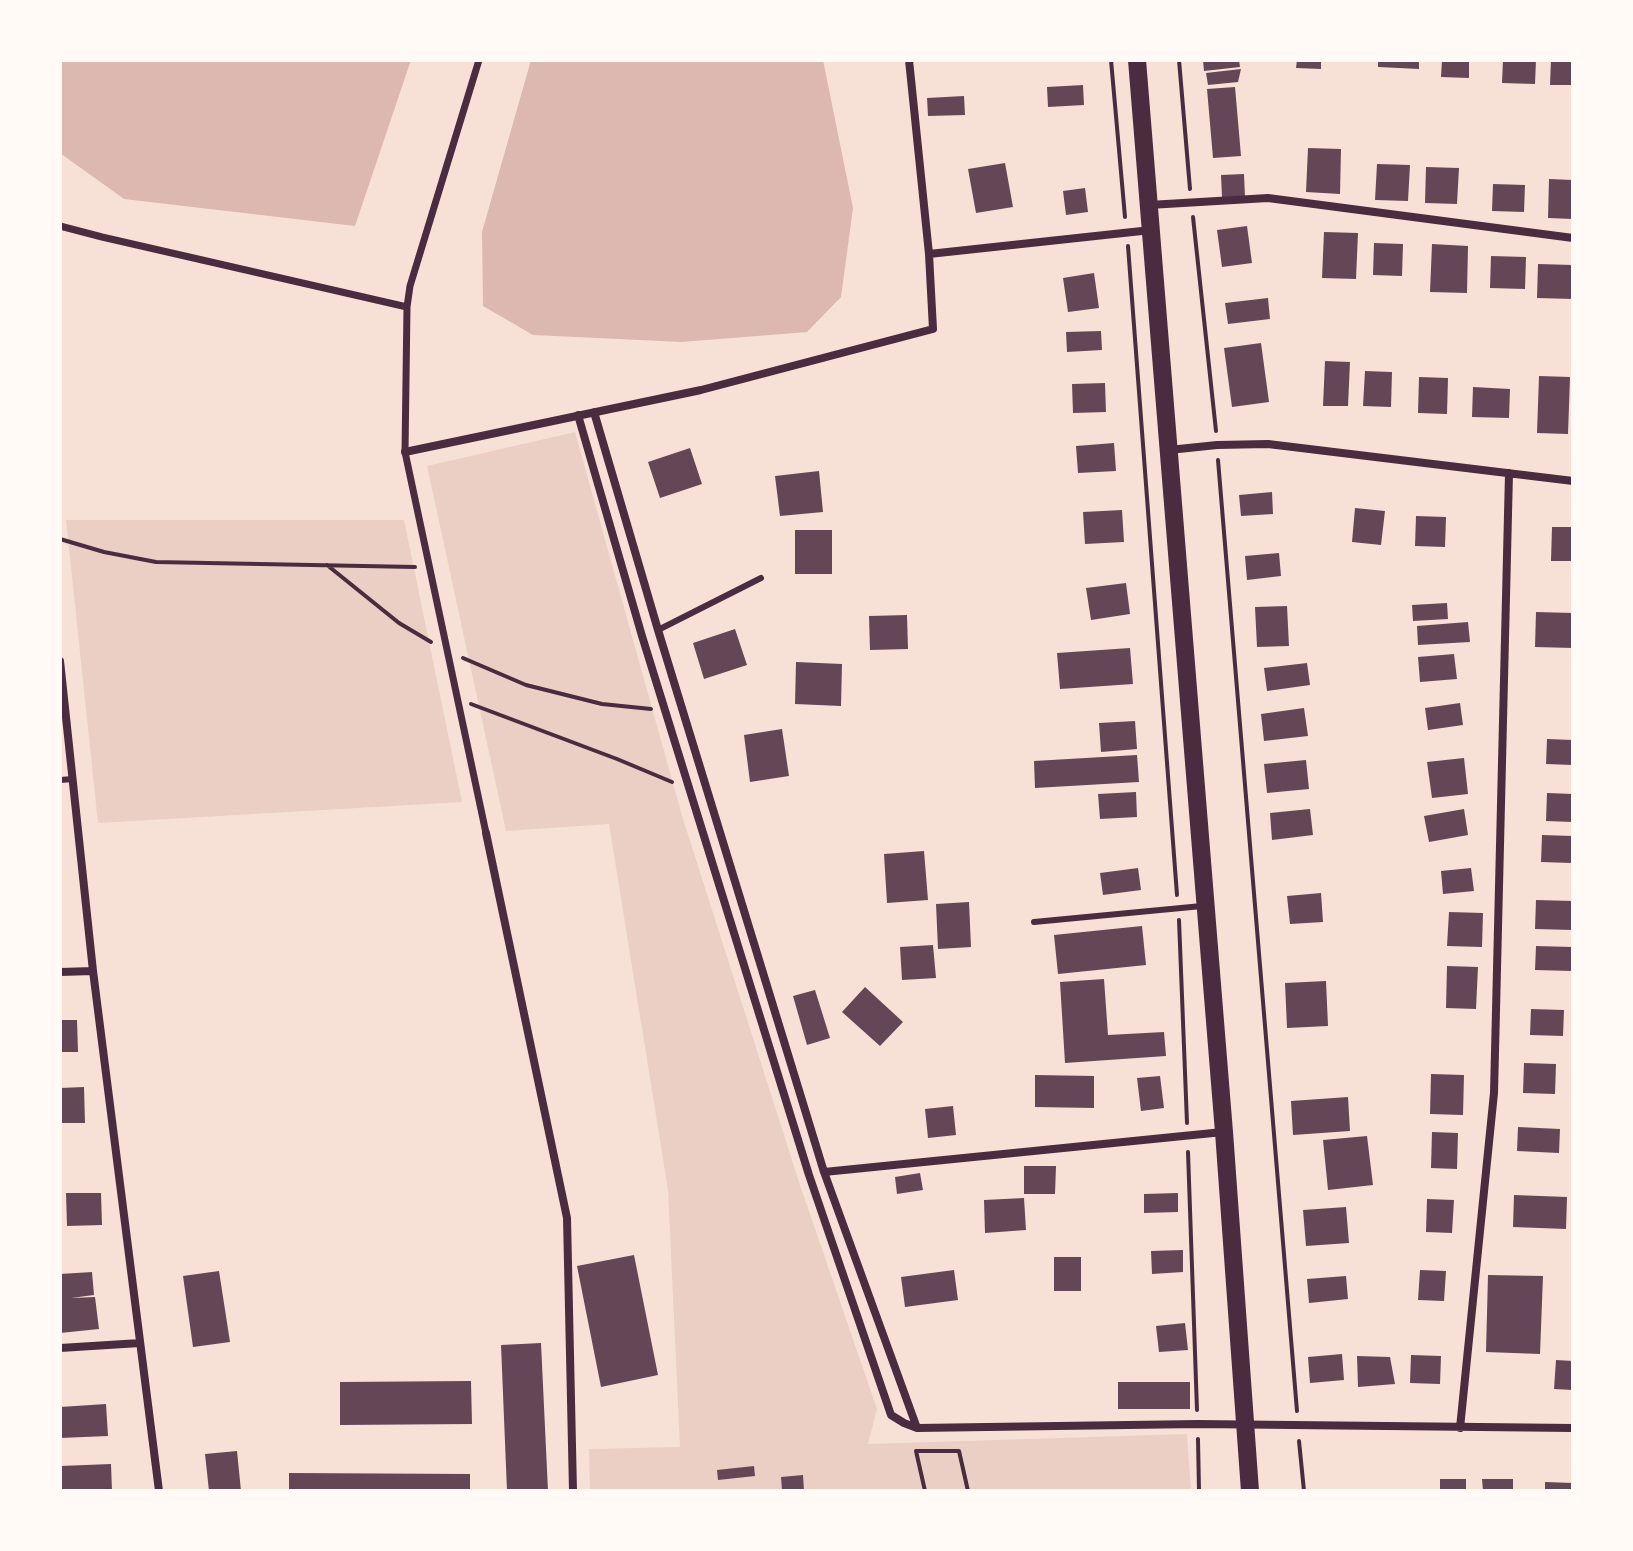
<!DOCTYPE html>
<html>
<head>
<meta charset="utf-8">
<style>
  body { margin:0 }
  #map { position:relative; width:1633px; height:1551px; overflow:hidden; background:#f7e1d7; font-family:"Nunito Sans",sans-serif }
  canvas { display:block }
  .frame { position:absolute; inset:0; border:62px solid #fffaf5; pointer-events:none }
</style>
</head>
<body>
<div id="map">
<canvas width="1633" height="1551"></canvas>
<div class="frame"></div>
</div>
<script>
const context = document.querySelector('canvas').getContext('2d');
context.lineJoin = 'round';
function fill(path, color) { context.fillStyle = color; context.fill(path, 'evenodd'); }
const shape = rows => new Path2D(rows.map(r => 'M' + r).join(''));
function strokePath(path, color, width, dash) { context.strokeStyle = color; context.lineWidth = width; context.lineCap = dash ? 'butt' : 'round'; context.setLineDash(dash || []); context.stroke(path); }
fill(shape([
  [575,432,683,819,799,1182,877,1409,868,1444,1187,1434,1191,1491,590,1491,589,1449,680,1447,668,1190,609,824,506,831,427,466],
  [66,520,404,520,462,802,98,823]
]), '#ebcfc5');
fill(shape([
  [60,60,411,60,355,226,124,199,60,153],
  [531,60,823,60,853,208,841,297,807,332,682,342,533,335,483,306,482,232]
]), '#dcb8b0');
fill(shape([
  [1203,60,1239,60,1240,67,1204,71],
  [1297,60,1321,60,1321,69,1296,68],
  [1378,60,1419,60,1419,69,1378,67],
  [1442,60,1469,60,1469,78,1441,77],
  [1503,60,1536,60,1535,84,1502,83],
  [1551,60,1573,60,1573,85,1550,85],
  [1241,69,1238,82,1208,85,1206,73],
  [1083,85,1084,105,1048,107,1047,87],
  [1235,87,1241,156,1213,158,1207,89],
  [964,96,965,115,928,116,927,98],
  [1308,148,1341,149,1340,194,1306,192],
  [1005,163,1013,207,976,213,968,169],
  [1377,164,1410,165,1408,201,1375,200],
  [1426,167,1459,168,1457,204,1425,203],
  [1244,174,1245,197,1222,197,1221,175],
  [1549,179,1573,180,1573,219,1548,218],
  [1493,184,1525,185,1524,212,1492,211],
  [1085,188,1088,212,1066,215,1063,191],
  [1247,226,1252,263,1222,267,1217,230],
  [1324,232,1358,233,1356,279,1322,278],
  [1374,243,1403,244,1402,276,1373,275],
  [1432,244,1468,246,1467,293,1430,292],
  [1491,256,1526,257,1525,289,1490,288],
  [1538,264,1573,265,1573,299,1537,298],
  [1094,273,1099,308,1068,312,1063,278],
  [1268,298,1270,319,1228,324,1225,303],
  [1101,331,1102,350,1067,352,1066,332],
  [1261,343,1269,402,1232,407,1224,348],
  [1325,361,1350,362,1348,406,1323,406],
  [1365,371,1392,372,1391,407,1363,406],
  [1539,376,1570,377,1568,434,1537,433],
  [1419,377,1448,378,1447,414,1418,413],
  [1105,383,1106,412,1073,413,1072,384],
  [1473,387,1510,389,1509,418,1472,417],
  [1114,443,1116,471,1078,473,1076,446],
  [690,448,702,484,660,498,648,462],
  [819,471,823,512,780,516,775,476],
  [1272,492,1273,514,1241,516,1239,495],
  [1355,508,1385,511,1381,545,1352,542],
  [1122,510,1124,542,1085,544,1083,512],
  [1416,516,1446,517,1445,547,1415,546],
  [1552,527,1573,527,1573,561,1551,561],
  [795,530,832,530,832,574,795,574],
  [1279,553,1281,576,1247,580,1245,556],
  [1126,583,1130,614,1091,620,1086,588],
  [1447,603,1448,619,1413,621,1412,605],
  [1287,606,1289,646,1257,647,1255,607],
  [1536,612,1573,613,1573,648,1535,647],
  [907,615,908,649,870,650,869,616],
  [1468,622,1470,642,1418,645,1417,626],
  [735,629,747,665,704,679,693,643],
  [1130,648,1133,684,1060,689,1057,653],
  [1454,654,1457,679,1420,682,1418,657],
  [796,662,842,664,841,706,795,704],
  [1307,663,1310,685,1267,691,1264,668],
  [1460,703,1463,725,1428,730,1425,708],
  [1304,708,1308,736,1264,741,1261,714],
  [1135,721,1137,749,1101,752,1099,723],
  [782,729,789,776,750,782,744,735],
  [1547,739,1573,740,1573,765,1546,764],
  [1137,755,1139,782,1035,788,1034,761],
  [1464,758,1468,794,1432,798,1427,762],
  [1306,760,1309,789,1267,793,1264,764],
  [1136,792,1137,817,1100,819,1098,794],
  [1547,793,1573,794,1573,822,1546,821],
  [1310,809,1313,835,1272,840,1270,813],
  [1464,809,1468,835,1429,842,1424,816],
  [1542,835,1572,836,1571,863,1541,862],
  [924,851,928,900,887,903,884,854],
  [1138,868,1141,890,1103,895,1100,873],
  [1471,868,1474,891,1443,894,1441,871],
  [1321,893,1323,922,1290,924,1287,896],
  [1536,900,1573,901,1573,930,1535,929],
  [969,902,971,947,938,949,936,904],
  [1449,912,1483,913,1482,947,1447,946],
  [1142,926,1146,965,1058,974,1054,935],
  [933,945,936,978,902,980,900,947],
  [1536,946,1572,947,1571,971,1535,970],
  [1447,966,1478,967,1476,1009,1446,1008],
  [1104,979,1108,1035,1164,1032,1166,1056,1065,1063,1060,982],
  [1326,981,1328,1026,1287,1028,1285,983],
  [865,987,903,1022,880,1046,842,1012],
  [815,990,830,1038,807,1045,793,996],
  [1531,1009,1564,1010,1563,1036,1530,1035],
  [60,1020,77,1020,78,1052,60,1052],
  [1524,1063,1556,1064,1555,1094,1523,1093],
  [1431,1074,1464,1075,1463,1115,1430,1114],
  [1035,1075,1094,1076,1094,1108,1035,1107],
  [1160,1076,1164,1108,1141,1111,1137,1078],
  [84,1087,85,1123,60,1123,60,1088],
  [1348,1097,1350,1131,1293,1135,1291,1101],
  [953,1106,956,1135,928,1138,925,1109],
  [1518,1127,1560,1129,1559,1153,1517,1151],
  [1432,1132,1458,1133,1457,1169,1431,1168],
  [1367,1136,1373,1185,1328,1190,1323,1140],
  [1024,1166,1056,1166,1055,1194,1024,1194],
  [920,1173,923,1190,897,1194,895,1177],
  [66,1193,101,1193,102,1225,67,1226],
  [1178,1193,1178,1212,1144,1213,1144,1194],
  [1514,1195,1567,1197,1566,1229,1513,1227],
  [1024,1198,1026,1230,985,1233,984,1200],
  [1427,1199,1454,1200,1452,1233,1426,1232],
  [1346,1207,1349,1243,1306,1246,1303,1210],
  [1183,1250,1183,1272,1152,1274,1151,1251],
  [634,1255,658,1375,601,1387,577,1266],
  [1054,1257,1081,1257,1081,1291,1054,1291],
  [954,1270,958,1300,905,1307,901,1277],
  [1420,1270,1446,1271,1444,1301,1418,1300],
  [219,1271,230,1342,193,1347,183,1276],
  [92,1272,94,1295,71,1298,95,1297,99,1329,60,1333,60,1274],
  [1488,1275,1543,1276,1540,1354,1486,1352],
  [1346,1276,1348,1299,1309,1303,1307,1279],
  [1185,1323,1188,1350,1159,1352,1156,1326],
  [541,1343,548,1491,507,1491,501,1345],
  [1342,1354,1344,1380,1310,1383,1308,1357],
  [1411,1355,1441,1356,1440,1384,1410,1383],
  [1357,1356,1390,1357,1395,1384,1358,1387],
  [1556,1360,1573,1361,1573,1390,1554,1389],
  [471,1381,472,1424,340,1425,340,1382],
  [1118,1382,1190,1382,1190,1409,1118,1409],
  [106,1404,108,1436,60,1438,60,1407],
  [237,1451,241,1491,209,1491,205,1454],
  [111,1464,112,1491,60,1491,60,1466],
  [754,1466,755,1476,718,1480,717,1470],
  [289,1473,470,1474,470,1491,289,1491],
  [803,1475,804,1491,782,1491,781,1477],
  [1440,1479,1466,1479,1466,1491,1440,1491],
  [1482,1479,1513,1479,1513,1491,1483,1491],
  [1545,1482,1573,1483,1573,1491,1545,1491]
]), '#644757');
strokePath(shape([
  [1111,60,1125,217],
  [1179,60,1190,189],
  [1193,217,1216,431],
  [1128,246,1177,895],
  [1218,460,1297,1411],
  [60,539,104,552,156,562,415,567],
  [327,565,399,623,431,642],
  [463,658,526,685,602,704,651,709],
  [471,704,617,759,672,782],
  [1179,920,1187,1123],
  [1188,1152,1197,1410],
  [1198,1439,1199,1491],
  [1299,1441,1304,1491],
  [925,1491,916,1451,959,1451,968,1491]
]), '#4a2c40', 4);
strokePath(shape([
  [658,630,761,578],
  [60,780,73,779],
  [1034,922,1202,906]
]), '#4a2c40', 6);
strokePath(shape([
  [479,60,410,286,407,307,405,452,486,833],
  [60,226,102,237,407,307]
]), '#4a2c40', 7);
strokePath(shape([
  [909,60,929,254,1151,230],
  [1149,205,1268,198,1573,238],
  [594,412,658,630,824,1172,917,1428],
  [578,415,642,636,809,1175,891,1415,904,1423,917,1428,1198,1424,1573,1428],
  [1169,450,1217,445,1268,444,1573,481],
  [405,452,701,390,933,329,929,254],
  [60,661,93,971,159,1491],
  [486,833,567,1218,573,1491],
  [60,972,93,971],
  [824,1172,1223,1132],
  [60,1348,140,1343],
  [1460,1428,1494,1093,1509,473]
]), '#4a2c40', 8);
strokePath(shape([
  [1137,60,1224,1132,1250,1491]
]), '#4a2c40', 18);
</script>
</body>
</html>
